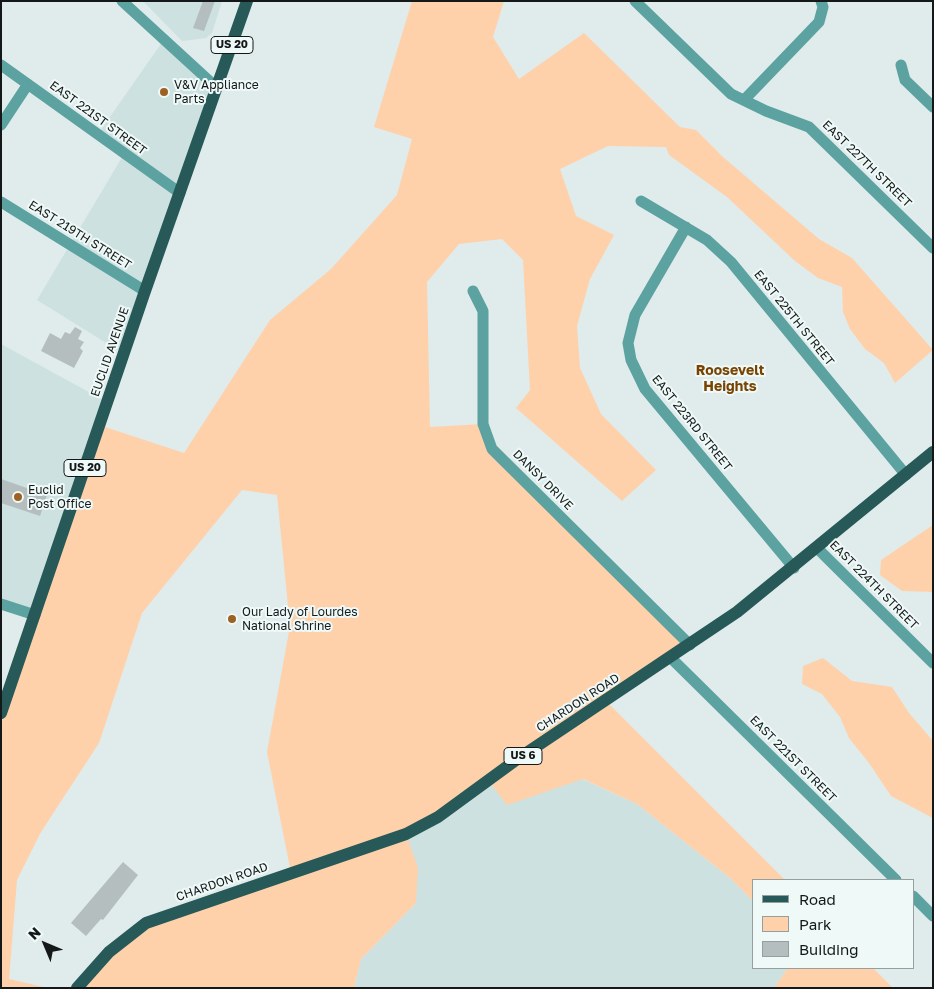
<!DOCTYPE html>
<html>
<head>
<meta charset="utf-8">
<style>
  body { margin:0 }
  #map { position:relative; width:934px; height:989px; overflow:hidden; background:#e0ebeb; font-family:"Golos Text",sans-serif }
  canvas { display:block }
  .frame { position:absolute; inset:0; border:2px solid #141818; pointer-events:none }
  .legend { position:absolute; left:752px; top:879px; width:162px; height:90px; box-sizing:border-box; background:#eef9f8; border:1px solid #979f9e; margin:0; padding:6px 9px; list-style:none; font-size:15px; color:#141818 }
  .legend li { display:flex; align-items:center; gap:10px; height:25px }
  .legend b { width:25px; border:1px solid #979f9e }
  .north { position:absolute; left:20px; top:919px; width:50px; height:50px; -webkit-text-stroke:4px #eef9f8; paint-order:stroke; rotate:315deg; font-size:14px; font-weight:700; line-height:20px; text-align:center; color:#141818 }
  .north::after { content:''; display:block; margin:auto; width:18px; height:22px; background:#141818; clip-path:polygon(50% 0,100% 100%,50% 72%,0 100%) }
</style>
</head>
<body>
<div id="map">
<canvas width="934" height="989"></canvas>
<div class="frame"></div>
<ul class="legend">
<li><b style="height:6px;background:#265958"></b>Road</li>
<li><b style="height:14px;background:#fed1ab"></b>Park</li>
<li><b style="height:14px;background:#b4bebe"></b>Building</li>
</ul>
<div class="north">N</div>
</div>
<script>
const context = document.querySelector('canvas').getContext('2d');
context.lineJoin = 'round';
function fill(path, color) { context.fillStyle = color; context.fill(path, 'evenodd'); }
const shape = rows => new Path2D(rows.map(r => 'M' + r).join(''));
function strokePath(path, color, width, dash) { context.strokeStyle = color; context.lineWidth = width; context.lineCap = dash ? 'butt' : 'round'; context.setLineDash(dash || []); context.stroke(path); }
function drawText(font, color, halo, rows, align = 'center') {
  context.font = font + ' "Golos Text",sans-serif'; context.lineWidth = 4; context.setLineDash([]); context.textBaseline = 'middle'; context.strokeStyle = halo; context.fillStyle = color; for (const [text, x, y, turn = 0] of rows) {
    context.save(); context.translate(x, y); context.rotate((+turn || 0) * Math.PI / 180); context.textAlign = isNaN(turn) ? turn : align; if (halo) context.strokeText(text, 0, 0); context.fillText(text, 0, 0); context.restore();
  }
}
fill(shape([
  [143,1,222,1,212,33,206,38,182,41],
  [163,41,217,88,124,354,37,300,124,154,98,134],
  [1,344,107,402,35,615,1,604],
  [582,779,637,804,730,878,753,901,753,968,788,968,774,988,354,988,361,959,416,903,406,834,488,780,507,804]
]), '#cde1e0');
fill(shape([
  [412,1,504,1,493,37,519,79,584,33,680,127,696,130,723,157,819,239,852,258,933,350,895,383,884,363,865,349,850,329,843,312,842,287,818,278,795,261,727,197,669,155,666,147,608,146,560,169,576,216,614,235,590,279,577,326,580,368,601,414,656,470,622,501,516,408,530,390,523,260,502,239,459,244,427,282,430,427,483,424,487,436,690,645,606,701,785,880,753,880,753,901,730,878,637,804,583,779,507,805,488,780,406,834,418,868,416,903,361,959,354,988,77,988,133,933,291,873,267,752,290,626,277,495,242,490,142,613,99,743,41,832,17,880,9,979,48,988,1,988,1,713,99,425,184,453,270,320,331,269,397,195,412,139,374,127],
  [933,525,933,592,902,591,880,575,881,560],
  [823,658,852,681,892,687,909,713,933,741,933,818,891,796,869,763,849,738,840,717,822,694,802,684,803,666],
  [788,968,873,968,893,988,774,988]
]), '#fed1ab');
fill(shape([
  [203,1,215,1,204,31,193,28],
  [75,327,82,331,78,339,84,342,80,348,83,351,74,368,41,351,50,333,61,339,65,332,70,334],
  [1,479,47,495,40,516,1,503],
  [123,862,138,875,103,920,101,919,86,936,71,923]
]), '#b4bebe');
strokePath(shape([
  [122,1,217,88],
  [635,1,731,94,766,111,809,127,933,248],
  [1,65,180,193],
  [901,65,905,80,933,107],
  [744,100,819,22,823,7,821,1],
  [1,125,28,84],
  [641,201,707,240,731,262,906,475],
  [1,202,145,291],
  [686,227,635,315,628,343,631,360,645,389,794,568],
  [473,291,483,311,483,424,492,449,690,645],
  [817,548,933,663],
  [1,604,35,615],
  [671,658,896,880],
  [913,896,933,916]
]), '#5ba2a0', 11);
strokePath(shape([
  [1,713,145,291,247,1],
  [77,988,109,952,146,923,406,834,438,817,516,760,737,612,933,452]
]), '#265958', 12);
for (const [x, y, r, color] of [
  [164,92,5,"#9d6123"],
  [18,497,5,"#9d6123"],
  [232,619,5,"#9d6123"]
]) { const dot = new Path2D(); dot.arc(x, y, r, 0, 2 * Math.PI); context.fillStyle = color; context.fill(dot); strokePath(dot, '#eef9f8', 2); }
for (const [x, y, w] of [
  [232,45,42],
  [85,468,42],
  [523,756,38]
]) { const box = new Path2D(); box.roundRect(x - w / 2, y - 8.5, w, 17, 4); context.fillStyle = '#eef9f8'; context.fill(box); strokePath(box, '#141818', 1); }
drawText('bold 11px', '#141818', null, [
  ["US 20",232,45],
  ["US 20",85,468],
  ["US 6",523,756]
]);
drawText('12px', '#141818', '#eef9f8', [
  ["V&V Appliance",174,85],
  ["Parts",174,99],
  ["Euclid",28,490],
  ["Post Office",28,504],
  ["Our Lady of Lourdes",242,612],
  ["National Shrine",242,626]
], 'left');
drawText('12px', '#141818', '#eef9f8', [
  ["EAST 221ST STREET",98,118,36],
  ["EAST 227TH STREET",867,164,44],
  ["EAST 219TH STREET",80,235,32],
  ["EAST 225TH STREET",794,318,51],
  ["EUCLID AVENUE",110,352,-71],
  ["EAST 223RD STREET",692,423,51],
  ["DANSY DRIVE",543,480,45],
  ["EAST 224TH STREET",874,585,45],
  ["CHARDON ROAD",578,703,-33],
  ["EAST 221ST STREET",793,759,45],
  ["CHARDON ROAD",222,882,-19]
]);
drawText('bold 14px', '#794402', '#eef9f8', [
  ["Roosevelt",730,371],
  ["Heights",730,387]
]);
</script>
</body>
</html>
